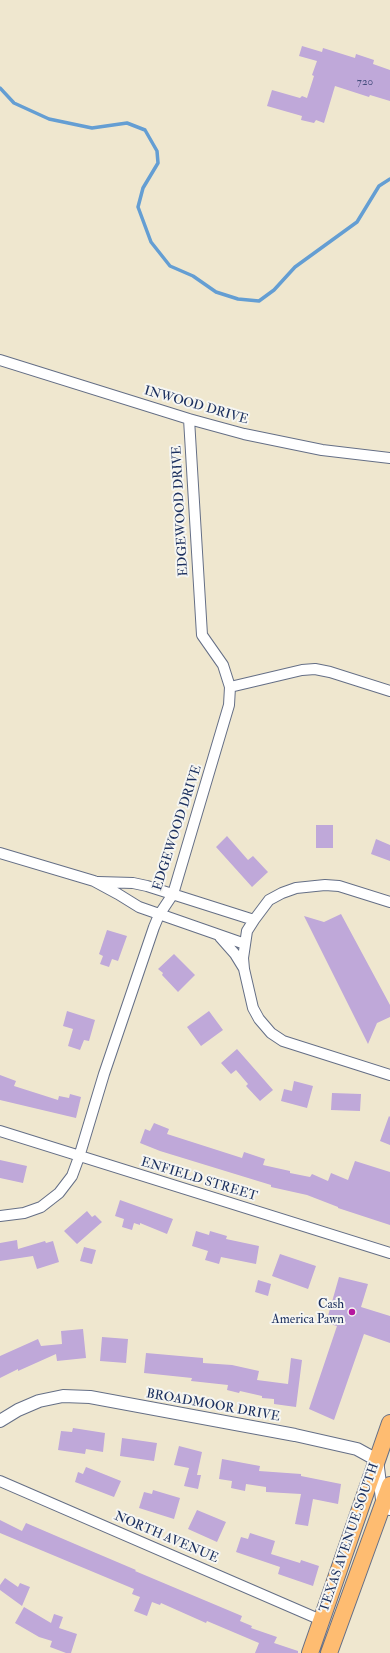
<!DOCTYPE html>
<html>
<head>
<meta charset="utf-8">
<style>
  body { margin:0 }
  canvas { display:block; background:#efe7cf }
</style>
</head>
<body>
<canvas width="390" height="1653"></canvas>
<script>
const context = document.querySelector('canvas').getContext('2d');
context.lineJoin = 'round';
const shape = rows => new Path2D(rows.map(r => 'M' + r).join(''));
function strokePath(path, color, width, dash) { context.strokeStyle = color; context.lineWidth = width; context.lineCap = dash ? 'butt' : 'round'; context.setLineDash(dash || []); context.stroke(path); }
function fill(path, color) { context.fillStyle = color; context.fill(path, 'evenodd'); }
function drawText(font, color, halo, rows, align = 'center') {
  context.font = font + ' "IM FELL Double Pica",serif'; context.lineWidth = 4; context.setLineDash([]); context.textBaseline = 'middle'; context.strokeStyle = halo; context.fillStyle = color; for (const [text, x, y, turn = 0] of rows) {
    context.save(); context.translate(x, y); context.rotate((+turn || 0) * Math.PI / 180); context.textAlign = isNaN(turn) ? turn : align; if (halo) context.strokeText(text, 0, 0); context.fillText(text, 0, 0); context.restore();
  }
}
strokePath(shape([
  [0,88,14,103,49,119,92,128,127,123,145,130,157,151,158,163,143,188,138,207,151,242,170,266,193,276,216,292,238,299,259,301,274,290,295,267,357,222,379,186,390,179]
]), '#649ed3', 3.5);
fill(shape([
  [302,46,322,52,323,48,355,58,356,54,374,60,373,64,390,70,390,101,370,95,369,97,335,86,324,123,316,120,314,123,301,120,302,116,267,106,272,90,300,98,302,96,307,98,314,76,312,75,317,61,299,56],
  [316,825,333,825,333,848,316,848],
  [227,836,248,860,253,856,268,872,252,887,216,847],
  [376,839,390,845,390,861,371,854],
  [341,914,390,1005,390,1017,377,1023,368,1044,304,916,324,922],
  [107,930,127,936,118,961,112,959,109,967,100,964,103,956,99,954],
  [174,954,195,975,178,992,162,975,163,973,158,969],
  [67,1011,95,1020,89,1041,84,1040,80,1050,68,1046,73,1029,63,1026],
  [209,1011,223,1030,201,1046,187,1027],
  [237,1049,273,1090,260,1101,246,1086,248,1084,236,1070,231,1074,221,1063],
  [0,1075,16,1081,14,1086,58,1100,59,1096,69,1098,70,1094,81,1097,76,1118,0,1100],
  [294,1081,313,1086,307,1108,281,1101,284,1089,292,1091],
  [332,1093,361,1094,360,1111,331,1110],
  [389,1116,390,1117,390,1145,380,1141],
  [154,1123,169,1129,167,1134,242,1158,244,1152,265,1159,263,1165,290,1171,290,1173,310,1177,312,1174,328,1181,331,1173,348,1180,355,1161,390,1172,390,1225,338,1208,338,1207,307,1195,271,1187,271,1185,160,1151,140,1143,145,1129,150,1131],
  [0,1160,27,1166,23,1183,0,1178],
  [120,1200,173,1219,167,1234,140,1223,140,1225,134,1223,132,1230,122,1227,124,1219,115,1216],
  [87,1211,92,1217,95,1215,102,1222,77,1244,64,1231],
  [196,1231,209,1235,210,1231,227,1236,226,1239,259,1246,256,1264,221,1257,219,1264,205,1260,208,1251,192,1246],
  [17,1240,18,1249,45,1241,46,1243,53,1241,59,1262,37,1269,33,1256,0,1261,0,1243],
  [84,1247,96,1250,92,1264,80,1261],
  [280,1254,316,1266,308,1289,272,1276],
  [339,1277,368,1284,361,1307,390,1316,390,1343,364,1334,334,1420,309,1409,337,1326,326,1323],
  [258,1280,271,1284,268,1296,255,1292],
  [83,1329,86,1358,57,1361,56,1354,18,1371,18,1369,0,1378,0,1356,38,1339,41,1346,62,1344,61,1331],
  [102,1337,128,1339,126,1363,100,1361],
  [146,1353,203,1358,203,1363,232,1365,259,1371,257,1380,288,1384,291,1358,302,1360,296,1407,274,1404,274,1399,262,1398,262,1396,240,1391,239,1393,227,1390,228,1385,191,1381,192,1378,144,1373],
  [73,1428,105,1433,103,1452,86,1449,85,1454,58,1450,61,1431,72,1432],
  [122,1438,157,1443,154,1461,120,1456],
  [179,1446,202,1452,197,1475,201,1475,198,1489,184,1486,189,1468,174,1465],
  [222,1459,260,1466,259,1471,301,1474,301,1476,341,1484,338,1504,313,1499,308,1526,295,1524,301,1494,266,1492,266,1487,246,1484,245,1491,231,1488,232,1481,219,1479],
  [86,1467,121,1481,114,1497,75,1482,78,1472,83,1474],
  [153,1490,180,1498,174,1519,139,1508,144,1492,152,1494],
  [197,1510,226,1522,217,1542,188,1529],
  [0,1520,22,1531,26,1523,96,1553,136,1570,135,1571,242,1616,240,1621,252,1626,251,1628,277,1637,274,1643,298,1651,298,1653,255,1653,259,1643,207,1621,206,1623,161,1603,160,1605,152,1602,147,1616,134,1611,140,1597,132,1594,134,1589,0,1533],
  [250,1533,275,1541,271,1554,300,1563,301,1560,319,1566,313,1586,278,1574,280,1567,236,1552,241,1537,248,1539],
  [5,1578,18,1587,20,1583,30,1587,22,1606,0,1590,0,1585],
  [24,1607,51,1623,54,1614,63,1617,59,1628,77,1634,71,1653,66,1653,50,1647,52,1641,39,1637,15,1623]
]), '#bfa8d9');
const minor = shape([
  [0,360,189,419,244,434,322,450,390,458],
  [230,687,302,670,315,669,330,672,390,691],
  [0,853,94,881,118,894,139,907,245,944],
  [98,882,133,883,147,886,254,920],
  [390,902,339,886,325,885,296,888,282,893,269,900,254,920,247,931,243,958,244,969,253,1008,259,1019,271,1033,283,1041,390,1075],
  [220,937,235,954,243,967],
  [0,1131,390,1253],
  [0,1216,24,1213,41,1207,59,1193,72,1176,79,1157,104,1074,154,927,159,915,173,894,229,705,230,687,223,665,202,635,189,419],
  [0,1481,321,1620]
]);
const tertiary = shape([
  [0,1421,18,1410,39,1401,63,1396,90,1397,295,1435,357,1449,377,1460,383,1507,390,1509]
]);
const primary = shape([
  [310,1653,390,1423],
  [329,1653,390,1485]
]);
strokePath(minor, '#656f86', 12);
strokePath(tertiary, '#656f86', 14);
strokePath(primary, '#656f86', 18);
strokePath(minor, '#fff', 10);
strokePath(tertiary, '#fff', 12);
strokePath(primary, '#febc71', 16);
for (const [x, y, r, color] of [
  [352,1312,4,"#b5179e"]
]) { const dot = new Path2D(); dot.arc(x, y, r, 0, 2 * Math.PI); context.fillStyle = color; context.fill(dot); strokePath(dot, '#f6f6f2', 1.5); }
drawText('11px', '#444d7d', null, [
  ["720",365,83]
]);
drawText('13px', '#1b2f5e', '#f6f6f2', [
  ["INWOOD DRIVE",196,406,16],
  ["EDGEWOOD DRIVE",181,511,-93],
  ["EDGEWOOD DRIVE",178,828,-72],
  ["ENFIELD STREET",199,1180,17],
  ["BROADMOOR DRIVE",213,1406,10],
  ["NORTH AVENUE",166,1538,23],
  ["TEXAS AVENUE SOUTH",350,1538,-71]
]);
drawText('13px', '#1b2f5e', '#f6f6f2', [
  ["Cash",344,1305],
  ["America Pawn",344,1320]
], 'right');
</script>
</body>
</html>
